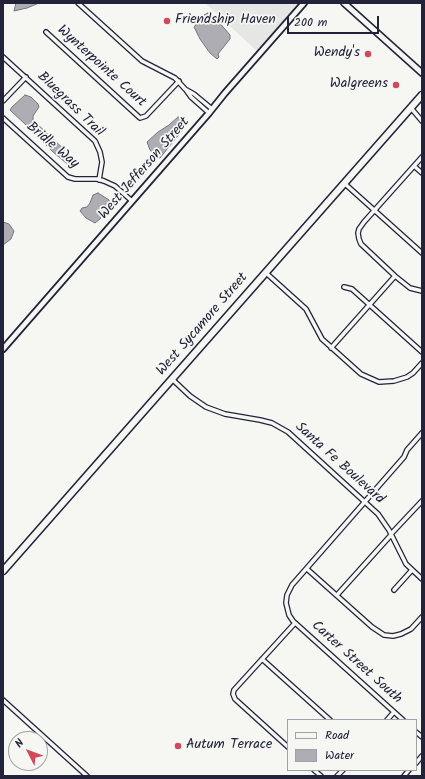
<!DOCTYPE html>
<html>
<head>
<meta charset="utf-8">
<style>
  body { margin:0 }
  #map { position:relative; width:425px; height:779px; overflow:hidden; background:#f6f6f2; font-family:Kalam,sans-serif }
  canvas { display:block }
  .frame { position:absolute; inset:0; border:4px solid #22223b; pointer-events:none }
  .legend { position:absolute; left:287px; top:719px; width:130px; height:52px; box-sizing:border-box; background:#f6f6f2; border:1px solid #a1a1a9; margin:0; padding:5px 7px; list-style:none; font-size:12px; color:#22223b }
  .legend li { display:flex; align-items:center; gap:8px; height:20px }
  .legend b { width:20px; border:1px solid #a1a1a9 }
  .north { position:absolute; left:8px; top:731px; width:40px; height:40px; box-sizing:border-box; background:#f6f6f2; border:1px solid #a1a1a9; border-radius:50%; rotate:312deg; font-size:11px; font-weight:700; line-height:16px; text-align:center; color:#22223b }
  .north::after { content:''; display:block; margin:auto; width:14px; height:18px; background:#d1495b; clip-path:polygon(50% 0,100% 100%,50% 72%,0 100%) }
  .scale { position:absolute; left:287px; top:16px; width:92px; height:18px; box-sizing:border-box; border:2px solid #22223b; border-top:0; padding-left:5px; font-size:12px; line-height:14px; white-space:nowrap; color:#22223b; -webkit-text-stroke:3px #f6f6f2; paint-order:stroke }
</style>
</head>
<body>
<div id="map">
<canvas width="425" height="779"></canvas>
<div class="frame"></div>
<ul class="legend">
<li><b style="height:5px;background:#f6f6f2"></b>Road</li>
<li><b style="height:11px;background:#adadb3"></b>Water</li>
</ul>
<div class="north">N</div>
<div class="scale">200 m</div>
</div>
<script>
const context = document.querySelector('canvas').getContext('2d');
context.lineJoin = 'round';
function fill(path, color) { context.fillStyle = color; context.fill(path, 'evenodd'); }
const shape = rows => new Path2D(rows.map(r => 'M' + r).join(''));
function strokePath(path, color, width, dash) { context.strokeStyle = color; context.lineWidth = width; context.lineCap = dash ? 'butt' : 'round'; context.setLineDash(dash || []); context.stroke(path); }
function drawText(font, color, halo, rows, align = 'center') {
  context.font = font + ' Kalam,sans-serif'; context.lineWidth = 3.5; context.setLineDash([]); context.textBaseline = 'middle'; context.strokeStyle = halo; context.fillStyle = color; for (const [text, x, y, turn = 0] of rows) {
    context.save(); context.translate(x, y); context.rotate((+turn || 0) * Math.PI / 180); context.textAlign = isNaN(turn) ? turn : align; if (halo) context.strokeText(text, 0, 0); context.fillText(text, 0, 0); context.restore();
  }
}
fill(shape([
  [205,3,305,3,260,54]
]), '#e6e6e4');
const water = shape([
  [16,3,39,3,27,8,14,11,16,3],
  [208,13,212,14,230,35,230,39,218,54,219,57,217,59,210,53,200,39,194,27,204,15,208,13],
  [25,95,31,97,38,104,39,107,33,116,33,120,70,155,72,161,70,164,66,163,52,151,25,124,11,111,10,110,12,107,25,95],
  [178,117,181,118,185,123,184,128,160,158,157,158,150,150,147,142,158,132,169,125,178,117],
  [98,193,109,200,110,204,100,219,95,223,86,218,80,211,82,208,87,207,90,203,93,195,98,193],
  [3,222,9,224,14,231,11,239,3,245,3,222]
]);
fill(water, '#adadb3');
strokePath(water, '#757583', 1);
const minor = shape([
  [78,3,142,61,175,78,185,89,194,94,212,109],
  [46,32,140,118,146,116,179,81],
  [3,57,95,141,100,152,102,162,99,180],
  [186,90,191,97,209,113],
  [3,101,26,77],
  [411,108,422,121],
  [3,118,68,177,75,179,97,179,104,181,115,186,132,201],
  [422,157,364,222,359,229,358,233,359,239,361,244,395,276,410,288,422,291],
  [414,166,422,173],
  [344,183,422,253],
  [265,272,306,309,322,339,361,374,379,382,394,381,407,377,413,373,422,363],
  [344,287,352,289,422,352],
  [331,348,395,276],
  [172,379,190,396,206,407,225,414,260,420,272,423,288,432,378,514,389,530,406,564,422,579],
  [391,534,422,501],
  [307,569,372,627,384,635,393,636,401,634,411,629,422,617],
  [394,590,412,570],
  [337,595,391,535],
  [262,659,330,720],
  [3,700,87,776],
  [387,720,394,712],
  [403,720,293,621,289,615,286,603,287,595,292,585,404,457,407,450,422,433],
  [416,732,422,737],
  [288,747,235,699,233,694,234,690,295,623],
  [416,763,422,756],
  [314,770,321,776],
  [337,776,343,770],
  [404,776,409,770]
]);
const tertiary = shape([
  [3,349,209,113,225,93,304,3]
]);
const secondary = shape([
  [344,3,422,73]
]);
const primary = shape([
  [3,571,422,95]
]);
strokePath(minor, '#22223b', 6);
strokePath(tertiary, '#22223b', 8);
strokePath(secondary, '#22223b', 8);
strokePath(primary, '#22223b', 9);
strokePath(minor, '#f6f6f2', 3.5);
strokePath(tertiary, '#f6f6f2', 4.5);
strokePath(secondary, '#f6f6f2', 5);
strokePath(primary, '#f6f6f2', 6);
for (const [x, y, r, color] of [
  [167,21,4,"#d1495b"],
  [368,54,4,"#d1495b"],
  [396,85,4,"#d1495b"],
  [178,746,4,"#d1495b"]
]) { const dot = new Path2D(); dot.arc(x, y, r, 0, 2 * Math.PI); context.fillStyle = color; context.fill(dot); strokePath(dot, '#f6f6f2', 1.5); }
drawText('14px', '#22223b', '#f6f6f2', [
  ["Friendship Haven",175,21],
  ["Wendy's",360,54,"right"],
  ["Walgreens",388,85,"right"],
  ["Autum Terrace",186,746]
], 'left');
drawText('14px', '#22223b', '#f6f6f2', [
  ["Wynterpointe Court",101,67,42],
  ["Bluegrass Trail",70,105,44],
  ["Bridle Way",52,146,40],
  ["West Jefferson Street",145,169,-49],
  ["West Sycamore Street",203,325,-49],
  ["Santa Fe Boulevard",339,464,42],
  ["Carter Street South",356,663,42]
]);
</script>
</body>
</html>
